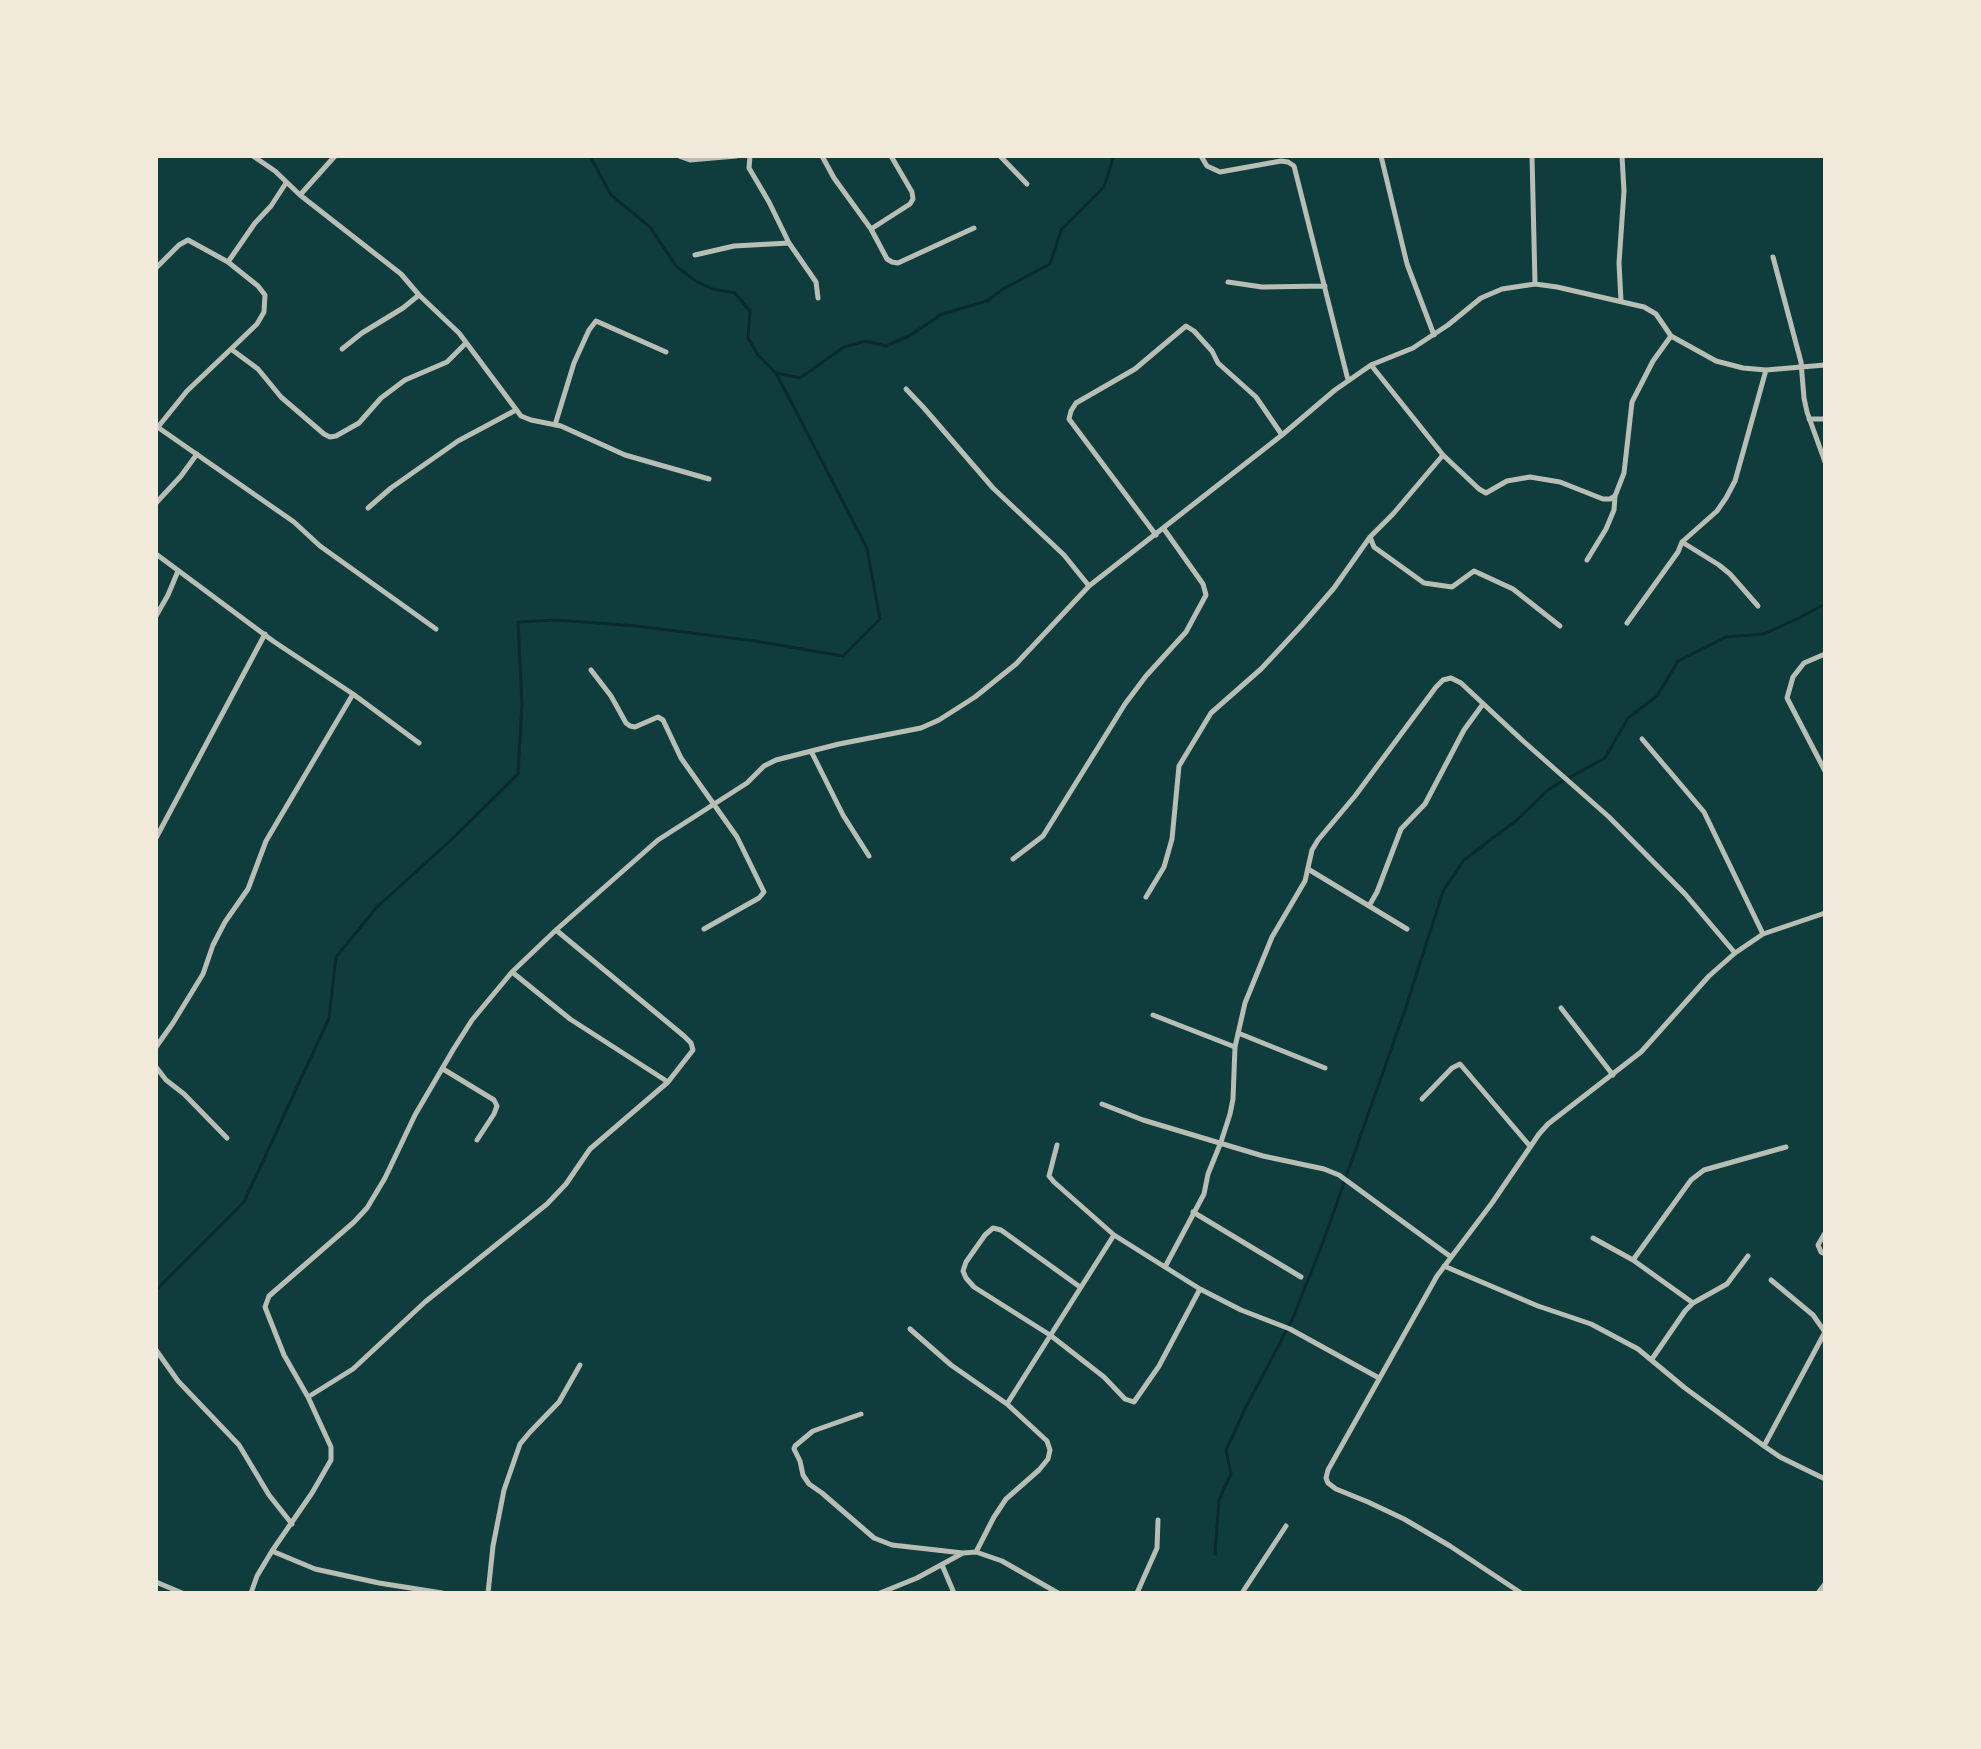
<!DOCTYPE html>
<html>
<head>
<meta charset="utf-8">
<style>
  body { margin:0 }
  #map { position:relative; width:1981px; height:1749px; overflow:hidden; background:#0f3d3e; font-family:Figtree,sans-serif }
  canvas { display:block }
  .frame { position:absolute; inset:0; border:158px solid #f1e9da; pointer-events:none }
</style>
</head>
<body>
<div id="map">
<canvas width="1981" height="1749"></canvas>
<div class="frame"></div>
</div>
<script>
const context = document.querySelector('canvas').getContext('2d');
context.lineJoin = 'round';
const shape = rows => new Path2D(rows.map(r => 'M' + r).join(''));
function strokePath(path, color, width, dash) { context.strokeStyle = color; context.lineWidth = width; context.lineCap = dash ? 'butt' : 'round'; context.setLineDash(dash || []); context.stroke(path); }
strokePath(shape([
  [590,156,611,195,650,227,676,266,694,280,712,289,735,293,750,311,748,338,758,355,776,373,800,378,844,347,865,341,886,346,909,336,942,314,987,301,1003,289,1050,264,1061,230,1104,187,1114,156],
  [156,1290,244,1202,329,1018,336,957,377,907,451,840,518,774,522,704,518,622,556,620,636,626,755,641,843,656,880,619,867,548,776,373],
  [1215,1554,1219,1500,1231,1474,1226,1450,1246,1407,1292,1320,1322,1245,1406,1007,1443,891,1464,860,1518,819,1549,789,1605,758,1628,718,1657,696,1678,661,1726,637,1764,634,1799,618,1825,604]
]), '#0a2a2b', 3);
strokePath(shape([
  [253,156,275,171,300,195,401,274,419,295,459,333,521,416,531,420,561,426,625,455,709,479],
  [679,156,690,160,736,156],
  [750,156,749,168,769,202,789,243,816,282,818,298],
  [822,156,834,178,871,229,887,259,892,262,898,263,974,228],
  [1000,156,1027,184],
  [1201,156,1207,166,1220,172,1281,161,1288,162,1294,166,1348,380],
  [1381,156,1407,264,1434,335],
  [1532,156,1535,284],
  [286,183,271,206,255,223,228,262,258,286,265,295,264,312,257,324,231,349,258,369,281,397,324,434,330,437,336,436,359,423,381,398,405,380,447,362,466,343],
  [300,195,335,156],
  [871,229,910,204,913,199,912,192,891,156],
  [695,255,734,246,789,243],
  [1773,257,1801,362,1804,398,1807,412,1825,462],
  [156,268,179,245,188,240,228,262],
  [1228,282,1262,287,1325,286],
  [1621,301,1619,263,1624,191,1622,156],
  [342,349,362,333,403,308,419,295],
  [1371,365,1443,455,1479,489,1486,493,1507,481,1530,477,1560,482,1603,499,1610,499,1615,496,1624,473,1632,402,1653,361,1671,336],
  [906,389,924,408,993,488,1064,555,1089,586],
  [1809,419,1825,419],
  [555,425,574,363,589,330,596,321,666,352],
  [156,426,294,522,320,546,436,629],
  [158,427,187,391,231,349],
  [156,503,181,476,197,454],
  [368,508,391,488,458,441,516,410],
  [1156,535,1069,419,1071,411,1076,403,1135,369,1186,326,1194,331,1212,351,1218,363,1256,397,1282,435],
  [1370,537,1374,547,1424,583,1452,587,1474,571,1513,589,1560,626],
  [1682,542,1719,565,1730,574,1758,606],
  [156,554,273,641,353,694,266,841,248,889,225,922,213,945,203,974,173,1023,156,1047],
  [1587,560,1606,529,1614,510,1615,496],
  [156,616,168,595,178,571],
  [1627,623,1678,552,1682,542,1717,511,1726,498,1735,481,1766,370],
  [1825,654,1804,663,1793,677,1787,698,1825,771],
  [591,670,611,696,626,723,630,726,635,727,658,717,663,720,681,758,737,837,764,892,759,898,704,929],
  [353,694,419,743],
  [1642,739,1704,812,1763,934],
  [811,751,843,815,869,856],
  [156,838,265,634],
  [1013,859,1043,836,1125,704,1146,676,1186,632,1206,595,1203,584,1164,529],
  [1308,869,1407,929],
  [1146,897,1164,867,1172,839,1179,766,1211,713,1261,669,1302,625,1334,588,1370,537,1393,514,1443,455],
  [1369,906,1377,892,1401,829,1425,804,1464,730,1483,704],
  [512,972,570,1019,668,1082],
  [1561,1008,1613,1075],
  [1153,1015,1235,1047],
  [1238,1033,1325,1068],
  [156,1067,166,1080,184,1094,227,1138],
  [443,1069,494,1100,497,1106,494,1114,477,1140],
  [1422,1099,1452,1068,1460,1064,1529,1145],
  [1102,1104,1143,1120,1263,1156,1324,1169,1339,1175,1451,1257],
  [1057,1145,1049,1176,1054,1182,1114,1235,1200,1289,1241,1310,1290,1329,1379,1378],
  [1193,1212,1301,1277],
  [1825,1233,1818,1245,1821,1252,1825,1254],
  [1593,1238,1633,1260,1693,1303],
  [1633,1260,1691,1180,1704,1170,1786,1147],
  [1444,1266,1538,1306,1591,1324,1638,1349,1685,1388,1764,1446,1780,1457,1825,1479],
  [1165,1267,1204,1194,1208,1174,1221,1142,1230,1114,1233,1099,1235,1047,1245,1003,1272,937,1305,881,1312,850,1318,840,1355,796,1436,687,1443,680,1451,678,1461,683,1522,740,1609,817,1685,894,1735,953],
  [1771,1280,1813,1315,1825,1332],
  [1080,1287,1001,1230,993,1228,985,1235,966,1262,963,1271,966,1278,974,1287,1050,1335,1104,1377,1125,1399,1134,1402,1159,1366,1200,1289],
  [910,1329,951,1365,1007,1404,1047,1441,1050,1450,1048,1459,1039,1470,1006,1499,994,1517,976,1552],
  [156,1350,178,1381,239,1445,269,1495,292,1524],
  [1652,1359,1685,1311,1693,1303,1727,1284,1748,1256],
  [308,1397,353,1369,425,1302,547,1204,566,1184,590,1149,668,1082,693,1050,691,1043,684,1036,556,930],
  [1007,1404,1114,1235],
  [861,1414,813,1431,795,1446,794,1449,800,1461,803,1475,809,1484,822,1493,874,1538,892,1545,963,1553],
  [1764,1446,1825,1332],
  [272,1551,315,1569,379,1583,442,1593],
  [942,1565,954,1593],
  [156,1582,182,1593],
  [251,1593,257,1576,272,1551,312,1493,331,1460,331,1447,308,1397,284,1355,265,1307,269,1296,354,1222,367,1208,385,1178,415,1115,453,1050,472,1020,512,972,556,930,658,840,747,783,764,766,776,760,839,744,921,728,939,720,975,697,1016,664,1089,586,1282,435,1335,390,1371,365,1413,348,1448,325,1481,298,1502,289,1535,284,1557,287,1644,307,1656,314,1671,336,1716,361,1743,368,1766,370,1825,365],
  [488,1593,493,1546,504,1490,520,1444,530,1432,559,1402,580,1365],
  [880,1593,917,1578,963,1553,976,1552,1002,1561,1058,1593],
  [1137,1593,1157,1548,1158,1520],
  [1242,1593,1286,1526],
  [1521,1593,1450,1546,1404,1519,1368,1502,1336,1489,1328,1483,1326,1478,1328,1470,1437,1276,1492,1203,1539,1134,1548,1124,1641,1052,1709,976,1735,953,1763,934,1825,913],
  [1818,1593,1825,1584]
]), '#b8beb3', 5);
</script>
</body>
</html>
